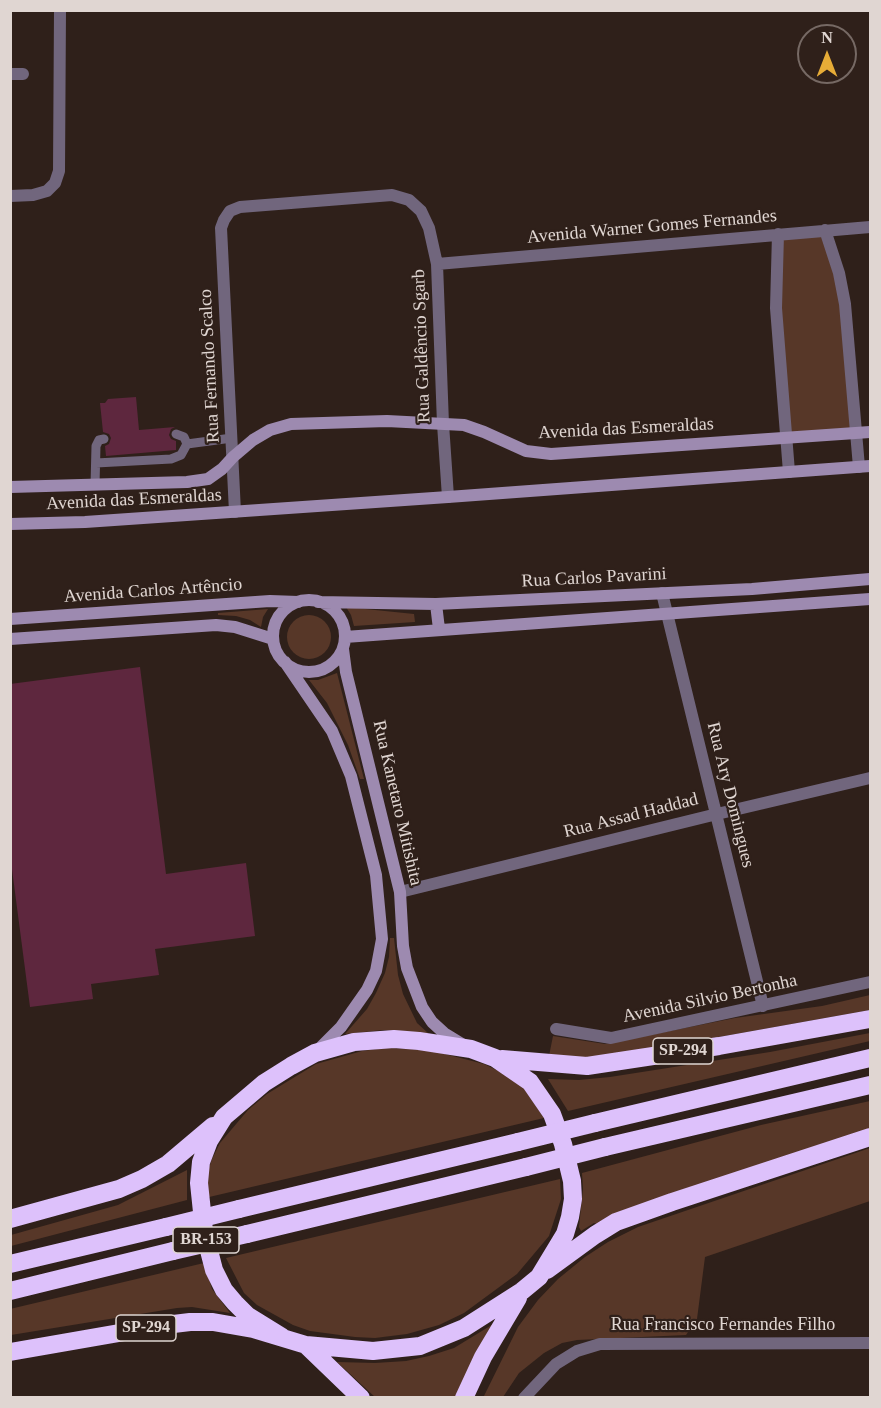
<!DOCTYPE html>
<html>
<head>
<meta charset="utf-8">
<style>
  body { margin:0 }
  #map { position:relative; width:881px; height:1408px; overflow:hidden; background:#2f201a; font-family:"Times New Roman",serif }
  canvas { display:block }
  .frame { position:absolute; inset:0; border:12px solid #e0d6d2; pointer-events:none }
  .north { position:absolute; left:797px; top:24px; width:60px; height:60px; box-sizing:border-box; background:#2f201a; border:2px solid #766964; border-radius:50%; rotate:0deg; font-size:16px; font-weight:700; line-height:24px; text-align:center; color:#e0d6d2 }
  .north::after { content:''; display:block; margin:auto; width:21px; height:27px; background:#e7ac37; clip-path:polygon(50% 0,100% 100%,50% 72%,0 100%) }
</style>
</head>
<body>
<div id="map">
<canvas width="881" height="1408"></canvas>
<div class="frame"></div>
<div class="north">N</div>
</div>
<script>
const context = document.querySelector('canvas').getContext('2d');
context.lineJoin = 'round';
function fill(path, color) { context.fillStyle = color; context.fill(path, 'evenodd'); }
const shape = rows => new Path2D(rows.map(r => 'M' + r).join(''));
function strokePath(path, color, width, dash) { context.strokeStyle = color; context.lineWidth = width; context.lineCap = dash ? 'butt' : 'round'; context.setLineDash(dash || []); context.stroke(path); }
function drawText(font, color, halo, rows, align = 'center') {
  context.font = font + ' "Times New Roman",serif'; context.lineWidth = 4.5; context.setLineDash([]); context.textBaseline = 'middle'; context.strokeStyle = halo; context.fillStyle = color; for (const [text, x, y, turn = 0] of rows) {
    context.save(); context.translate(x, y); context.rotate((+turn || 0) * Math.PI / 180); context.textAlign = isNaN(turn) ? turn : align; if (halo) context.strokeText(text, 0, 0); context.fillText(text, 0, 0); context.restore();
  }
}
fill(shape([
  [825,230,845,304,857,433,786,438,778,234],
  [346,607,414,614,415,622,354,626,351,615],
  [268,609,263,617,261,627,250,620,236,616,218,615,218,613],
  '287 637a22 22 0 1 1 44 0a22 22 0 1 1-44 0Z',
  [337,673,364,779,360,779,348,745,327,703,309,680,318,680],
  [390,938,394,938,398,975,403,994,417,1023,428,1033,383,1030,345,1034,367,1009,376,993,385,973,389,957],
  [870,995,870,1010,612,1056,581,1058,549,1056,553,1036,605,1044,735,1018,822,1006],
  [870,1033,870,1041,568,1111,548,1079,579,1080,610,1077,770,1052],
  [386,1048,411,1049,437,1052,484,1064,505,1074,522,1085,544,1118,205,1198,207,1174,212,1159,220,1143,248,1110,267,1094,316,1064,362,1051],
  [870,1101,870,1129,597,1224,594,1223,581,1231,579,1227,583,1189,582,1173,761,1125],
  [870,1148,870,1201,705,1257,697,1319,686,1335,577,1340,562,1343,544,1353,519,1373,503,1397,483,1398,518,1327,538,1300,558,1279,585,1257,608,1242,638,1227],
  [187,1170,187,1200,11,1246,11,1235,118,1205],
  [560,1179,561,1199,549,1236,517,1274,464,1313,439,1325,407,1334,375,1338,355,1337,310,1331,293,1325,257,1305,244,1293,226,1258],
  [204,1263,212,1289,230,1313,192,1307,177,1308,11,1335,10,1309],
  [495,1323,456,1397,375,1397,337,1362,375,1363,406,1361,429,1356,454,1348]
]), '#573728');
fill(shape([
  [136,397,139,430,175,427,171,429,169,435,171,439,176,441,176,450,106,456,105,446,109,444,111,438,109,434,103,432,100,403,105,403,108,399],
  [140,667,166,874,246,863,255,936,155,949,159,975,91,984,93,999,30,1007,10,854,10,684]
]), '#5e273e');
strokePath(shape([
  [176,434,184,437,187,444,232,438],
  [96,463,171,459,181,455,187,444],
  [95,485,96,446,99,440,104,439]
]), '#71667d', 9);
strokePath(shape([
  [10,74,23,74],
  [10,196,33,195,47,191,55,183,59,171,60,10],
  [825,230,839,273,845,304,859,467],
  [778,234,776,308,789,472],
  [437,264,870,227],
  [235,512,221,228,224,220,230,211,240,207,392,195,409,200,421,211,429,228,437,264,443,424,448,497],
  [662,593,763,1006],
  [400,892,717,814,870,778],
  [556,1029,611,1038,870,982],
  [524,1398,556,1364,577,1351,600,1344,870,1343]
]), '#71667d', 12);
strokePath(shape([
  [10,487,187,482,208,479,222,469,233,457,253,440,270,430,291,424,387,421,464,425,484,432,526,451,551,454,870,432],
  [10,524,85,522,448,497,870,466],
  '273 636a36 36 0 1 1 72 0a36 36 0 1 1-72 0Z',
  [318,602,436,604,752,589,870,579],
  [436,604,439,629],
  [10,619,270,601,298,602],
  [345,637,870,599],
  [10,639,216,625,235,627,273,639],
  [343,649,346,672,400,892,403,946,407,968,422,1007,432,1022,444,1033,462,1044],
  [285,662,332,731,351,776,376,875,382,939,376,971,367,990,341,1027,318,1050]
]), '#9d8ab0', 12);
strokePath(shape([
  [502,1059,587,1066,719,1046,870,1019],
  [595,1123,870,1058],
  [605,1147,870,1085],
  [239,1209,518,1142],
  [10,1219,119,1189,142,1179,168,1164,213,1126],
  [247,1234,526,1167],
  [10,1264,166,1227],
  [547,1270,595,1235,616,1222,672,1202,870,1137],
  [10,1291,173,1251],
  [306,1345,361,1398],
  [10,1352,165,1325,190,1322,213,1322,253,1329,306,1345,373,1351,420,1346,464,1328,522,1291,539,1277,565,1234,570,1217,573,1199,572,1181,563,1144,552,1114,530,1082,495,1058,471,1049,419,1041,394,1039,354,1042,315,1053,291,1066,264,1083,224,1117,209,1141,201,1162,199,1183,204,1231,214,1270,224,1290,235,1303,248,1316,282,1337],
  [464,1398,483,1357,518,1298]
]), '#ddc1fb', 18);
strokePath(shape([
  [518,1142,595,1123],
  [526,1167,605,1147],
  [166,1227,239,1209],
  [173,1251,247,1234]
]), '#ddc1fb', 18);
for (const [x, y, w] of [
  [683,1051,60],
  [206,1240,66],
  [146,1328,60]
]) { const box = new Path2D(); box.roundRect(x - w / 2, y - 13, w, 26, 4.5); context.fillStyle = '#2f201a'; context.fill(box); strokePath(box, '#e0d6d2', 1.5); }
drawText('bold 16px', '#e0d6d2', null, [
  ["SP-294",683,1051],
  ["BR-153",206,1240],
  ["SP-294",146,1328]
]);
drawText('18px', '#e0d6d2', '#2f201a', [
  ["Avenida Warner Gomes Fernandes",652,227,-5],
  ["Rua Galdêncio Sgarb",422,346,-92],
  ["Rua Fernando Scalco",210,366,-93],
  ["Avenida das Esmeraldas",626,429,-3],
  ["Avenida das Esmeraldas",134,500,-3],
  ["Rua Carlos Pavarini",594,578,-3],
  ["Avenida Carlos Artêncio",153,591,-4],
  ["Rua Ary Domingues",730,795,76],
  ["Rua Kanetaro Mitishita",397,803,77],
  ["Rua Assad Haddad",631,816,-14],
  ["Avenida Silvio Bertonha",710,999,-12],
  ["Rua Francisco Fernandes Filho",723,1325]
]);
</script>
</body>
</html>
